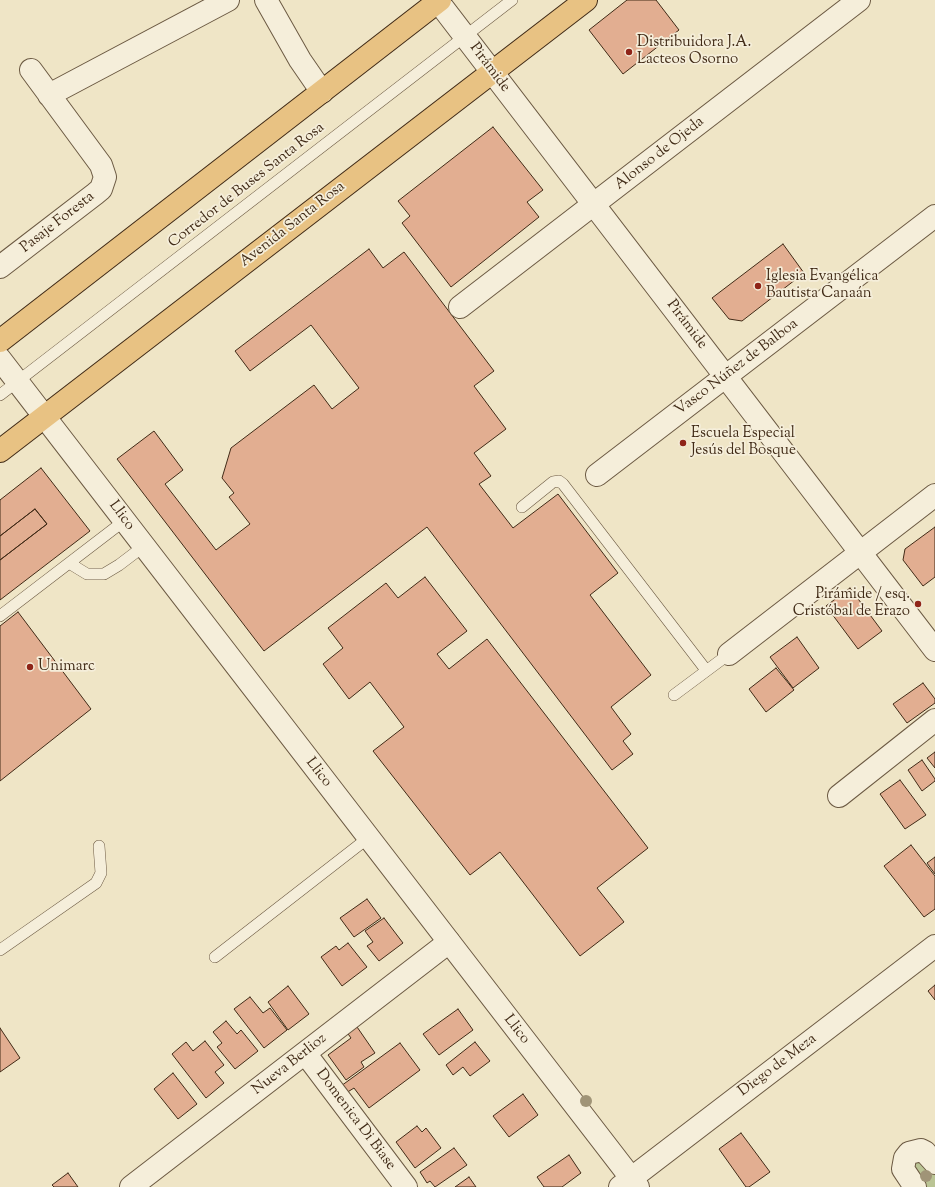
<!DOCTYPE html>
<html>
<head>
<meta charset="utf-8">
<style>
  body { margin:0 }
  canvas { display:block; background:#efe5c6 }
</style>
</head>
<body>
<canvas width="935" height="1187"></canvas>
<script>
const context = document.querySelector('canvas').getContext('2d');
context.lineJoin = 'round';
function fill(path, color) { context.fillStyle = color; context.fill(path, 'evenodd'); }
const shape = rows => new Path2D(rows.map(r => 'M' + r).join(''));
function strokePath(path, color, width, dash) { context.strokeStyle = color; context.lineWidth = width; context.lineCap = dash ? 'butt' : 'round'; context.setLineDash(dash || []); context.stroke(path); }
function drawText(font, color, halo, rows, align = 'center') {
  context.font = font + ' "Sorts Mill Goudy",serif'; context.lineWidth = 3.5; context.setLineDash([]); context.textBaseline = 'middle'; context.strokeStyle = halo; context.fillStyle = color; for (const [text, x, y, turn = 0] of rows) {
    context.save(); context.translate(x, y); context.rotate((+turn || 0) * Math.PI / 180); context.textAlign = isNaN(turn) ? turn : align; if (halo) context.strokeText(text, 0, 0); context.fillText(text, 0, 0); context.restore();
  }
}
fill(shape([
  [918,1161,925,1163,935,1175,935,1187,924,1187,913,1165]
]), '#bac494');
const building = shape([
  [627,0,656,0,679,30,623,74,589,30,627,0],
  [493,127,543,190,527,202,539,217,451,287,402,223,410,216,398,201,493,127],
  [783,244,804,273,742,321,729,319,712,298,783,244],
  [369,249,383,268,404,252,494,371,474,386,506,429,474,453,491,476,479,484,513,528,558,494,618,573,590,595,651,675,611,707,631,734,623,741,633,754,612,770,427,527,264,651,117,459,154,431,183,470,165,484,216,550,250,524,229,497,234,493,222,478,231,448,314,385,332,409,359,388,311,325,250,371,235,351,369,249],
  [41,468,90,531,0,600,0,560,47,524,35,509,0,536,0,500,41,468],
  [35,509,47,524,0,560,0,536,35,509],
  [935,527,935,577,923,586,903,560,905,549,935,527],
  [425,577,467,631,437,654,449,669,487,639,648,848,597,888,624,922,580,956,500,852,470,875,373,751,404,727,370,682,349,699,323,664,343,648,328,628,386,583,398,598,425,577],
  [850,588,882,631,858,649,826,606,850,588],
  [18,612,91,709,0,781,0,626,18,612],
  [797,637,819,668,793,688,770,657,797,637],
  [776,668,794,690,766,712,749,689,776,668],
  [923,683,935,699,935,703,907,723,893,704,923,683],
  [935,752,935,768,927,758,935,752],
  [922,760,935,779,935,781,922,791,908,770,922,760],
  [900,780,926,815,905,829,880,794,900,780],
  [911,845,935,876,935,909,924,917,884,866,911,845],
  [935,857,935,874,927,863,935,857],
  [367,899,381,918,354,937,340,918,367,899],
  [384,918,403,943,379,961,367,946,373,942,365,931,384,918],
  [348,943,367,967,342,986,321,957,336,946,339,950,348,943],
  [935,985,935,1000,928,991,935,985],
  [288,986,309,1014,288,1030,268,1002,288,986],
  [250,997,263,1013,270,1008,287,1030,264,1048,234,1009,250,997],
  [458,1009,473,1030,439,1055,423,1034,458,1009],
  [226,1021,237,1034,241,1030,258,1051,235,1069,217,1047,222,1043,213,1032,226,1021],
  [355,1024,375,1053,361,1062,364,1067,346,1080,328,1055,351,1038,346,1031,355,1024],
  [0,1028,20,1058,0,1072,0,1028],
  [205,1041,224,1065,215,1072,224,1083,206,1098,172,1054,186,1042,193,1051,205,1041],
  [475,1042,490,1061,470,1076,463,1067,453,1075,446,1065,475,1042],
  [400,1043,420,1070,369,1108,354,1088,346,1093,341,1086,400,1043],
  [173,1073,197,1104,178,1119,154,1089,173,1073],
  [523,1094,538,1115,509,1137,493,1116,523,1094],
  [417,1126,422,1132,426,1128,441,1148,415,1168,396,1142,417,1126],
  [741,1133,770,1172,749,1187,746,1187,719,1149,741,1133],
  [454,1148,467,1165,435,1187,430,1181,427,1183,420,1172,454,1148],
  [569,1155,581,1173,562,1187,544,1187,537,1177,569,1155],
  [68,1173,78,1187,54,1187,52,1185,68,1173],
  [469,1177,476,1187,455,1187,469,1177]
]);
fill(building, '#e2ae91');
strokePath(building, '#412b17', 1);
const service = shape([
  [0,395,512,0],
  [522,507,553,482,559,481,563,484,706,670],
  [69,563,87,574,104,574,119,565,144,546],
  [0,616,124,521],
  [674,695,729,654],
  [0,950,96,883,101,873,99,846],
  [215,957,368,838]
]);
const minor = shape([
  [266,0,300,60,322,92],
  [49,95,228,0],
  [0,267,95,194,101,189,105,177,101,165,31,70],
  [460,307,859,0],
  [597,475,935,216],
  [729,654,935,495],
  [839,796,935,720],
  [305,1053,406,1187],
  [131,1187,449,942],
  [620,1187,935,946],
  [915,1187,903,1169,905,1158,909,1153,921,1150,925,1152,935,1163]
]);
const tertiary = shape([
  [437,0,935,650],
  [0,359,638,1187]
]);
const primary = shape([
  [0,341,440,0],
  [0,451,586,0]
]);
strokePath(service, '#6c5a43', 12);
strokePath(minor, '#6c5a43', 24);
strokePath(tertiary, '#6c5a43', 24);
strokePath(primary, '#412b17', 24);
strokePath(service, '#f5eeda', 11);
strokePath(minor, '#f5eeda', 22);
strokePath(tertiary, '#f5eeda', 22);
strokePath(primary, '#e8c283', 22);
context.fillStyle = '#a09477';
for (const [x, y] of [
  [586,1101],
  [926,1176]
]) { context.beginPath(); context.arc(x, y, 6, 0, 2 * Math.PI); context.fill(); }
for (const [x, y, r, color] of [
  [629,52,4,"#8f2418"],
  [758,286,4,"#8f2418"],
  [683,443,4,"#8f2418"],
  [918,604,4,"#8f2418"],
  [30,667,4,"#8f2418"]
]) { const dot = new Path2D(); dot.arc(x, y, r, 0, 2 * Math.PI); context.fillStyle = color; context.fill(dot); strokePath(dot, '#f5eeda', 1.5); }
drawText('15px', '#412b17', '#f5eeda', [
  ["Distribuidora J.A.",637,43],
  ["Lacteos Osorno",637,60],
  ["Iglesia Evangélica",766,277],
  ["Bautista Canaán",766,294],
  ["Escuela Especial",691,434],
  ["Jesús del Bosque",691,451],
  ["Pirámide / esq.",910,595,"right"],
  ["Cristóbal de Erazo",910,612,"right"],
  ["Unimarc",38,667]
], 'left');
drawText('15px', '#412b17', '#f5eeda', [
  ["Pirámide",489,68,53],
  ["Alonso de Ojeda",660,154,-38],
  ["Corredor de Buses Santa Rosa",247,186,-38],
  ["Pasaje Foresta",58,223,-38],
  ["Avenida Santa Rosa",293,225,-38],
  ["Pirámide",686,325,53],
  ["Vasco Núñez de Balboa",737,368,-37],
  ["Llico",121,516,53],
  ["Llico",318,773,52],
  ["Llico",516,1030,52],
  ["Nueva Berlioz",290,1065,-38],
  ["Diego de Meza",778,1066,-37],
  ["Domenica Di Biase",355,1120,53]
]);
</script>
</body>
</html>
